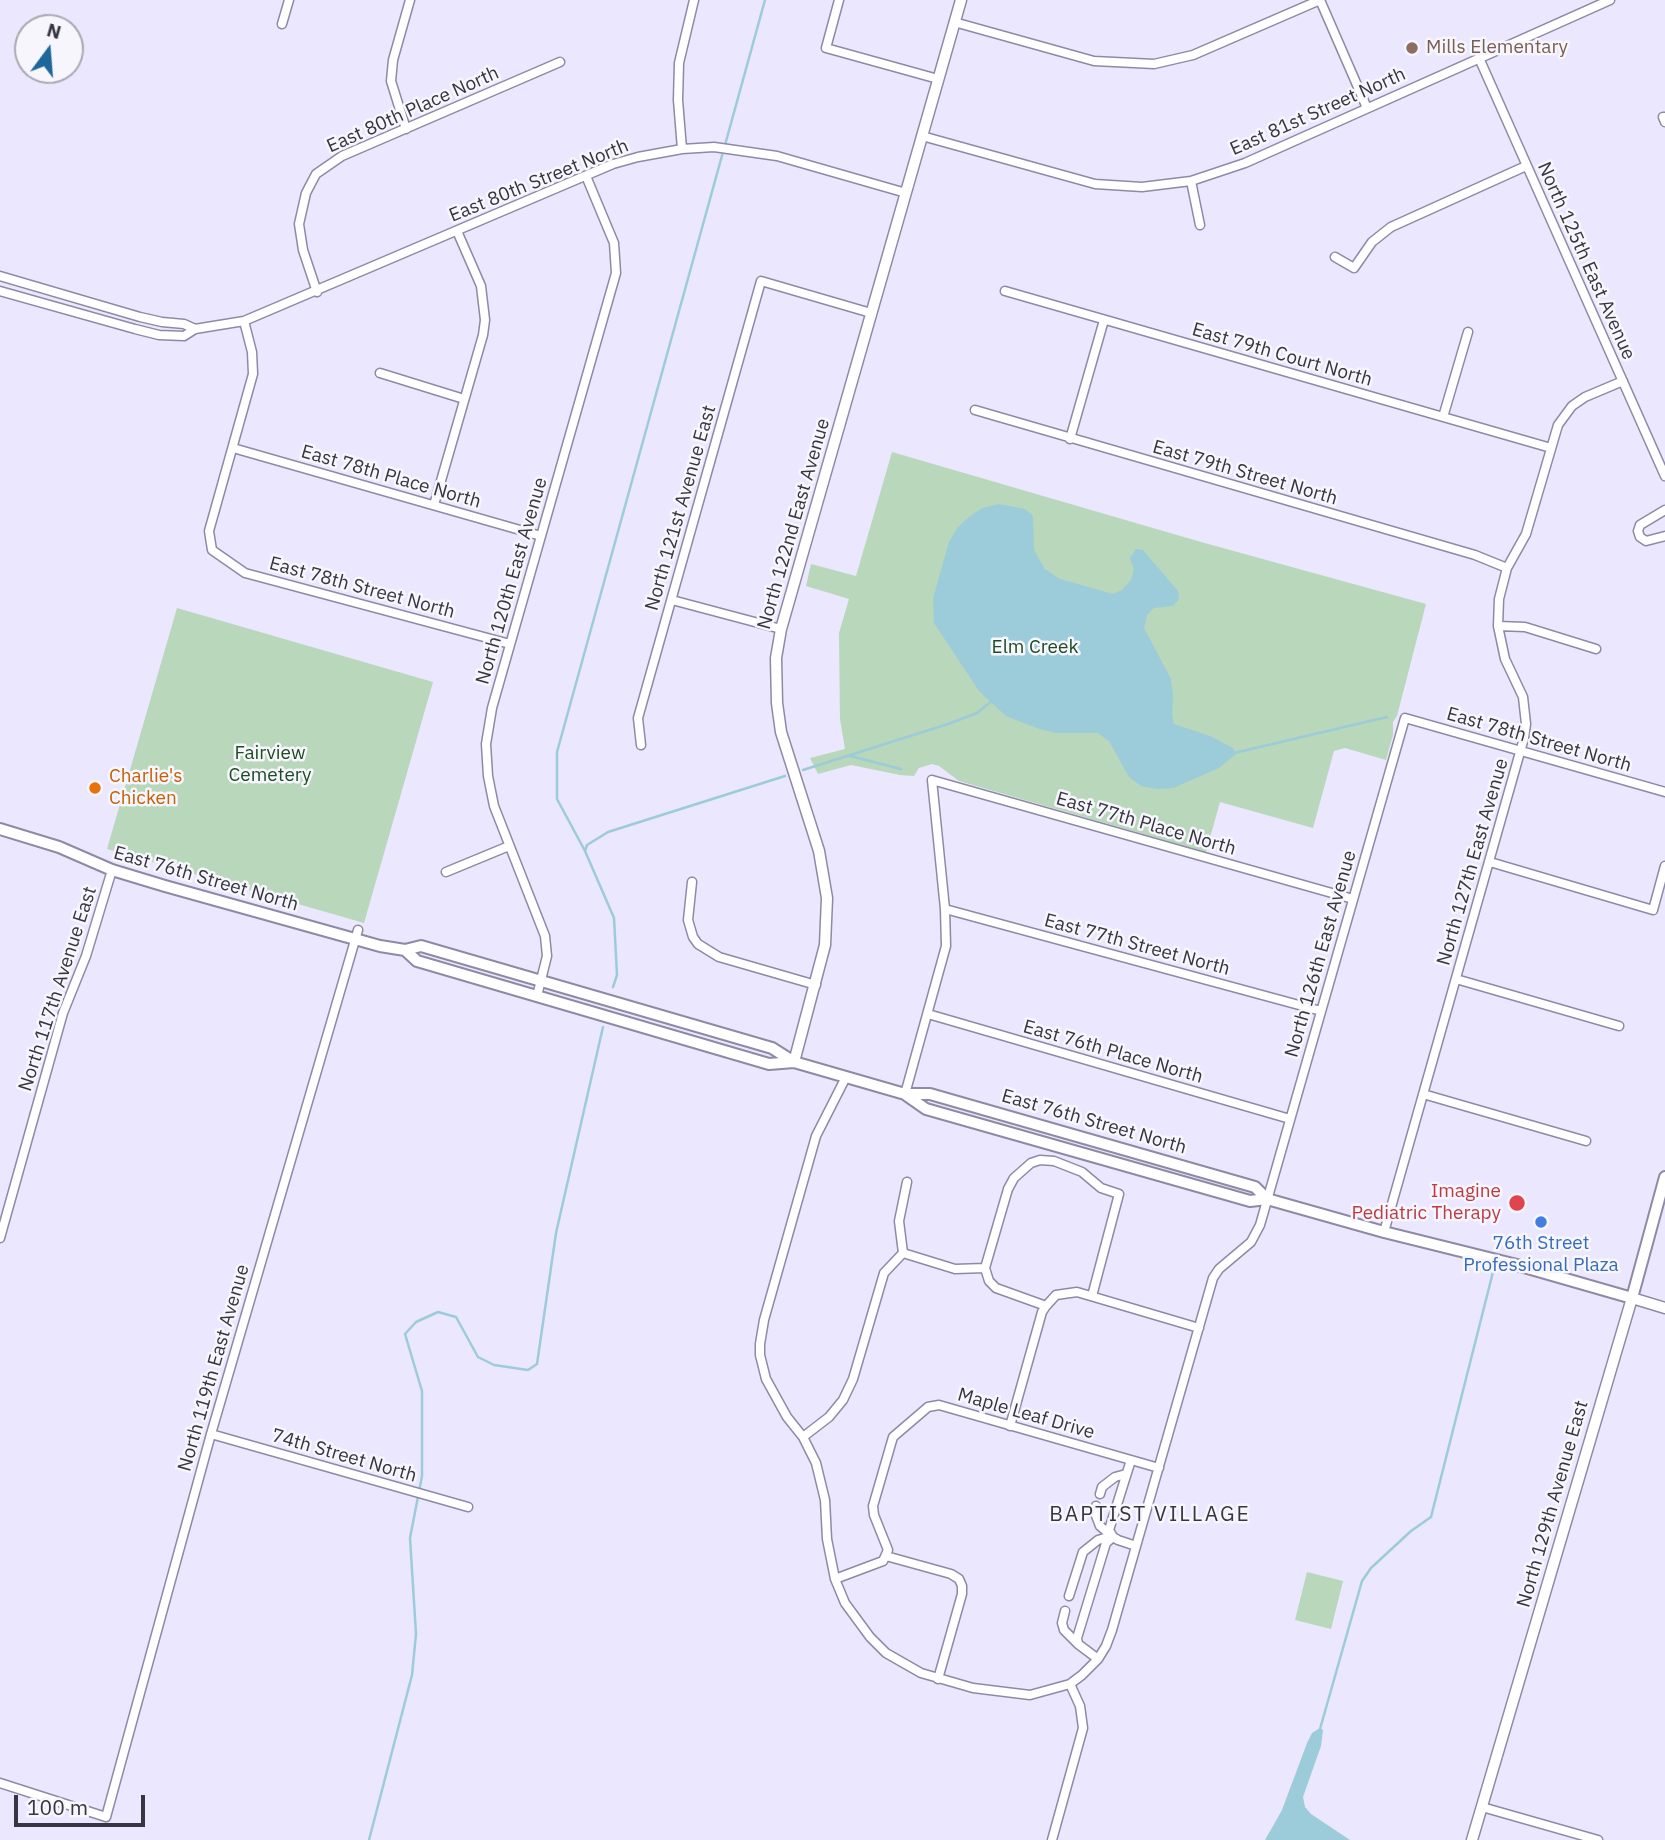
<!DOCTYPE html>
<html>
<head>
<meta charset="utf-8">
<style>
  body { margin:0 }
  #map { position:relative; width:1665px; height:1840px; overflow:hidden; background:#eae7ff; font-family:"IBM Plex Sans",sans-serif }
  canvas { display:block }
  .north { position:absolute; left:14px; top:14px; width:70px; height:70px; box-sizing:border-box; background:#f7f6fc; border:2px solid #aaa9b1; border-radius:50%; rotate:16deg; font-size:19px; font-weight:700; line-height:28px; text-align:center; color:#373541 }
  .north::after { content:''; display:block; margin:auto; width:24px; height:32px; background:#1d679b; clip-path:polygon(50% 0,100% 100%,50% 72%,0 100%) }
  .scale { position:absolute; left:14px; top:1795px; width:131px; height:32px; box-sizing:border-box; border:4px solid #373541; border-top:0; padding-left:9px; font-size:21px; line-height:24px; white-space:nowrap; color:#373541; -webkit-text-stroke:5px #f7f6fc; paint-order:stroke }
</style>
</head>
<body>
<div id="map">
<canvas width="1665" height="1840"></canvas>
<div class="north">N</div>
<div class="scale">100 m</div>
</div>
<script>
const context = document.querySelector('canvas').getContext('2d');
context.lineJoin = 'round';
function fill(path, color) { context.fillStyle = color; context.fill(path, 'evenodd'); }
const shape = rows => new Path2D(rows.map(r => 'M' + r).join(''));
function strokePath(path, color, width, dash) { context.strokeStyle = color; context.lineWidth = width; context.lineCap = dash ? 'butt' : 'round'; context.setLineDash(dash || []); context.stroke(path); }
function drawText(font, color, halo, rows, align = 'center') {
  context.font = font + ' "IBM Plex Sans",sans-serif'; context.lineWidth = 5; context.setLineDash([]); context.textBaseline = 'middle'; context.strokeStyle = halo; context.fillStyle = color; for (const [text, x, y, turn = 0] of rows) {
    context.save(); context.translate(x, y); context.rotate((+turn || 0) * Math.PI / 180); context.textAlign = isNaN(turn) ? turn : align; if (halo) context.strokeText(text, 0, 0); context.fillText(text, 0, 0); context.restore();
  }
}
fill(shape([
  [892,452,1201,542,1426,604,1397,716,1393,722,1393,735,1386,760,1345,748,1334,751,1313,828,1220,802,1206,852,959,781,939,766,932,764,919,768,914,776,900,775,851,765,818,774,810,758,845,749,840,719,839,633,849,599,806,586,811,564,856,576],
  [177,608,433,682,364,923,107,849],
  [1307,1572,1343,1581,1331,1629,1295,1620]
]), '#b9d7ba');
fill(shape([
  [999,504,1025,509,1033,516,1034,550,1045,569,1060,579,1113,594,1122,590,1131,580,1134,569,1130,558,1136,549,1143,550,1178,591,1179,599,1173,606,1154,608,1147,615,1144,628,1171,679,1173,696,1172,715,1174,724,1210,736,1233,748,1236,754,1219,768,1173,788,1156,789,1141,786,1129,777,1109,741,1098,733,1056,733,1039,729,1006,716,979,691,934,623,933,598,949,542,958,527,969,517,982,508],
  [1320,1728,1323,1730,1321,1746,1303,1797,1305,1807,1311,1814,1350,1840,1265,1840,1282,1810,1307,1743,1312,1733]
]), '#9cccd9');
strokePath(shape([
  [725,145,765,0],
  [1234,753,1387,717],
  [850,756,901,769],
  [803,770,948,724,977,713,992,701],
  [585,851,587,845,608,832,785,776],
  [613,987,617,975,614,918,585,851,557,799,557,752,723,152],
  [1320,1729,1362,1581,1371,1568,1411,1531,1431,1517,1493,1272],
  [369,1840,412,1675,416,1634,410,1538,422,1476,422,1391,405,1334,416,1322,438,1312,456,1317,478,1357,494,1365,528,1370,537,1364,556,1233,603,1027]
]), '#9cccd9', 2.5);
const minor = shape([
  [839,0,826,48,938,79],
  [1320,0,1367,108],
  [954,22,1094,61,1154,64,1193,55,1320,0],
  [282,24,289,0],
  [1479,58,1665,476],
  [1665,117,1663,117,1665,122],
  [406,129,391,81,393,60,410,0],
  [922,136,1095,184,1142,187,1191,181,1245,163,1610,0],
  [682,149,678,100,679,63,694,0],
  [1191,181,1200,225],
  [1335,257,1354,268,1372,242,1391,227,1526,166],
  [0,276,140,317,162,322,184,324,195,329],
  [0,291,135,329,159,335,184,336,195,329,244,321,613,164,638,157,682,149,714,147,777,156,906,193],
  [1005,291,1551,448],
  [317,292,303,250,299,224,306,193,316,174,342,156,560,62],
  [244,321,252,352,253,374,209,531,212,550,245,573,510,644],
  [380,373,464,399],
  [975,410,1475,555,1507,568],
  [1443,417,1468,332],
  [1070,439,1104,320],
  [233,448,541,536],
  [434,505,483,335,485,320,481,286,457,231],
  [1665,510,1640,525,1638,531,1640,537,1646,541,1665,536],
  [672,600,781,629],
  [1498,626,1525,627,1596,649],
  [641,745,638,718,761,281,871,313],
  [1490,862,1653,910,1665,866],
  [446,872,509,846],
  [692,882,688,920,693,937,698,944,719,957,816,985],
  [945,909,1321,1011],
  [1456,979,1619,1026],
  [537,996,547,956,545,936,494,806,488,776,486,744,492,708,616,273,614,243,586,176],
  [928,1014,1290,1119],
  [846,1077,816,1136,764,1320,760,1344,760,1355,766,1379,787,1417,803,1437,816,1463,825,1500,827,1539,835,1579,845,1603,870,1637,886,1653,921,1673,973,1688,1030,1695,1070,1684,1082,1675,1098,1659,1106,1646,1112,1630,1213,1278,1219,1269,1251,1242,1260,1225,1405,718,1665,792],
  [905,1094,946,946,945,909,932,780,1353,899],
  [1423,1094,1586,1141],
  [1384,1232,1524,738,1526,724,1523,697,1505,659,1498,626,1499,599,1507,568,1526,534,1558,425,1572,406,1585,397,1623,381],
  [0,1238,63,1013,86,956,112,870],
  [903,1253,955,1269,985,1268,989,1281,996,1288,1046,1306,1056,1295,1077,1292,1199,1328],
  [985,1268,1008,1189,1014,1178,1031,1163,1040,1160,1054,1161,1082,1172,1101,1188,1119,1194,1092,1296],
  [1010,1426,1042,1312,1046,1306],
  [211,1434,468,1507],
  [803,1437,829,1417,843,1400,853,1379,884,1273,903,1253,899,1221,907,1182],
  [1131,1460,1109,1530,1113,1537,1118,1540,1136,1546],
  [1100,1494,1102,1487,1115,1477,1126,1474],
  [1096,1506,1095,1513,1100,1526,1113,1537,1106,1543,1077,1638,1078,1644,1098,1659],
  [886,1556,951,1574,959,1579,962,1586,962,1594,938,1679],
  [835,1579,883,1561,888,1550,874,1515,873,1506,893,1437,928,1407,939,1405,1159,1468],
  [1069,1596,1083,1552,1098,1540,1111,1536],
  [1065,1611,1062,1623,1064,1630,1078,1644],
  [0,1783,106,1817,211,1434,358,930],
  [1482,1807,1598,1840],
  [1052,1840,1083,1728,1080,1706,1070,1684]
]);
const tertiary = shape([
  [794,1062,825,945,827,898,819,851,781,732,777,703,776,658,781,629,961,0],
  [1472,1840,1632,1298,1665,1308]
]);
const secondary = shape([
  [0,829,59,847,112,870,165,886,380,946,405,950,421,946,772,1048,794,1062,905,1094,930,1094,1255,1187,1267,1199],
  [405,950,417,961,769,1064,794,1062],
  [906,1095,926,1109,1250,1201,1267,1199,1384,1232,1517,1265,1632,1298,1665,1177]
]);
strokePath(minor, '#8e8aa6', 11);
strokePath(tertiary, '#8e8aa6', 13);
strokePath(secondary, '#8e8aa6', 14);
strokePath(minor, '#fff', 8);
strokePath(tertiary, '#fff', 10);
strokePath(secondary, '#fff', 10);
for (const [x, y, r, color] of [
  [1412,48,7,"#8d6e63"],
  [95,788,7,"#e8710a"],
  [1517,1203,9,"#e0444e"],
  [1541,1222,7,"#3f7fe0"]
]) { const dot = new Path2D(); dot.arc(x, y, r, 0, 2 * Math.PI); context.fillStyle = color; context.fill(dot); strokePath(dot, '#f7f6fc', 2.5); }
drawText('19px', '#785e54', '#f7f6fc', [
  ["Mills Elementary",1426,48]
], 'left');
drawText('19px', '#373541', '#f7f6fc', [
  ["East 80th Place North",413,110,-24],
  ["East 81st Street North",1318,112,-24],
  ["East 80th Street North",539,181,-22],
  ["North 125th East Avenue",1586,261,66],
  ["East 79th Court North",1282,355,16],
  ["East 79th Street North",1245,473,16],
  ["East 78th Place North",391,477,16],
  ["North 121st Avenue East",681,508,-74],
  ["North 122nd East Avenue",794,524,-74],
  ["North 120th East Avenue",512,581,-74],
  ["East 78th Street North",362,588,15],
  ["East 78th Street North",1539,740,16],
  ["East 77th Place North",1146,824,16],
  ["North 127th East Avenue",1473,862,-74],
  ["East 76th Street North",206,879,16],
  ["East 77th Street North",1137,945,15],
  ["North 126th East Avenue",1321,954,-74],
  ["North 117th Avenue East",58,989,-72],
  ["East 76th Place North",1113,1052,16],
  ["East 76th Street North",1094,1122,16],
  ["North 119th East Avenue",214,1368,-74],
  ["Maple Leaf Drive",1026,1414,16],
  ["74th Street North",344,1456,16],
  ["North 129th Avenue East",1553,1504,-74]
]);
drawText('19px', '#1d4b23', '#f7f6fc', [
  ["Elm Creek",1035,648],
  ["Fairview",270,754],
  ["Cemetery",270,776]
]);
drawText('19px', '#c56008', '#f7f6fc', [
  ["Charlie's",109,777],
  ["Chicken",109,799]
], 'left');
drawText('19px', '#be3a42', '#f7f6fc', [
  ["Imagine",1501,1192],
  ["Pediatric Therapy",1501,1214]
], 'right');
drawText('19px', '#366cbe', '#f7f6fc', [
  ["76th Street",1541,1244],
  ["Professional Plaza",1541,1266]
]);
context.letterSpacing = '2px';
drawText('21px', '#373541', '#f7f6fc', [
  ["BAPTIST VILLAGE",1150,1515]
]);
context.letterSpacing = '0px';
</script>
</body>
</html>
